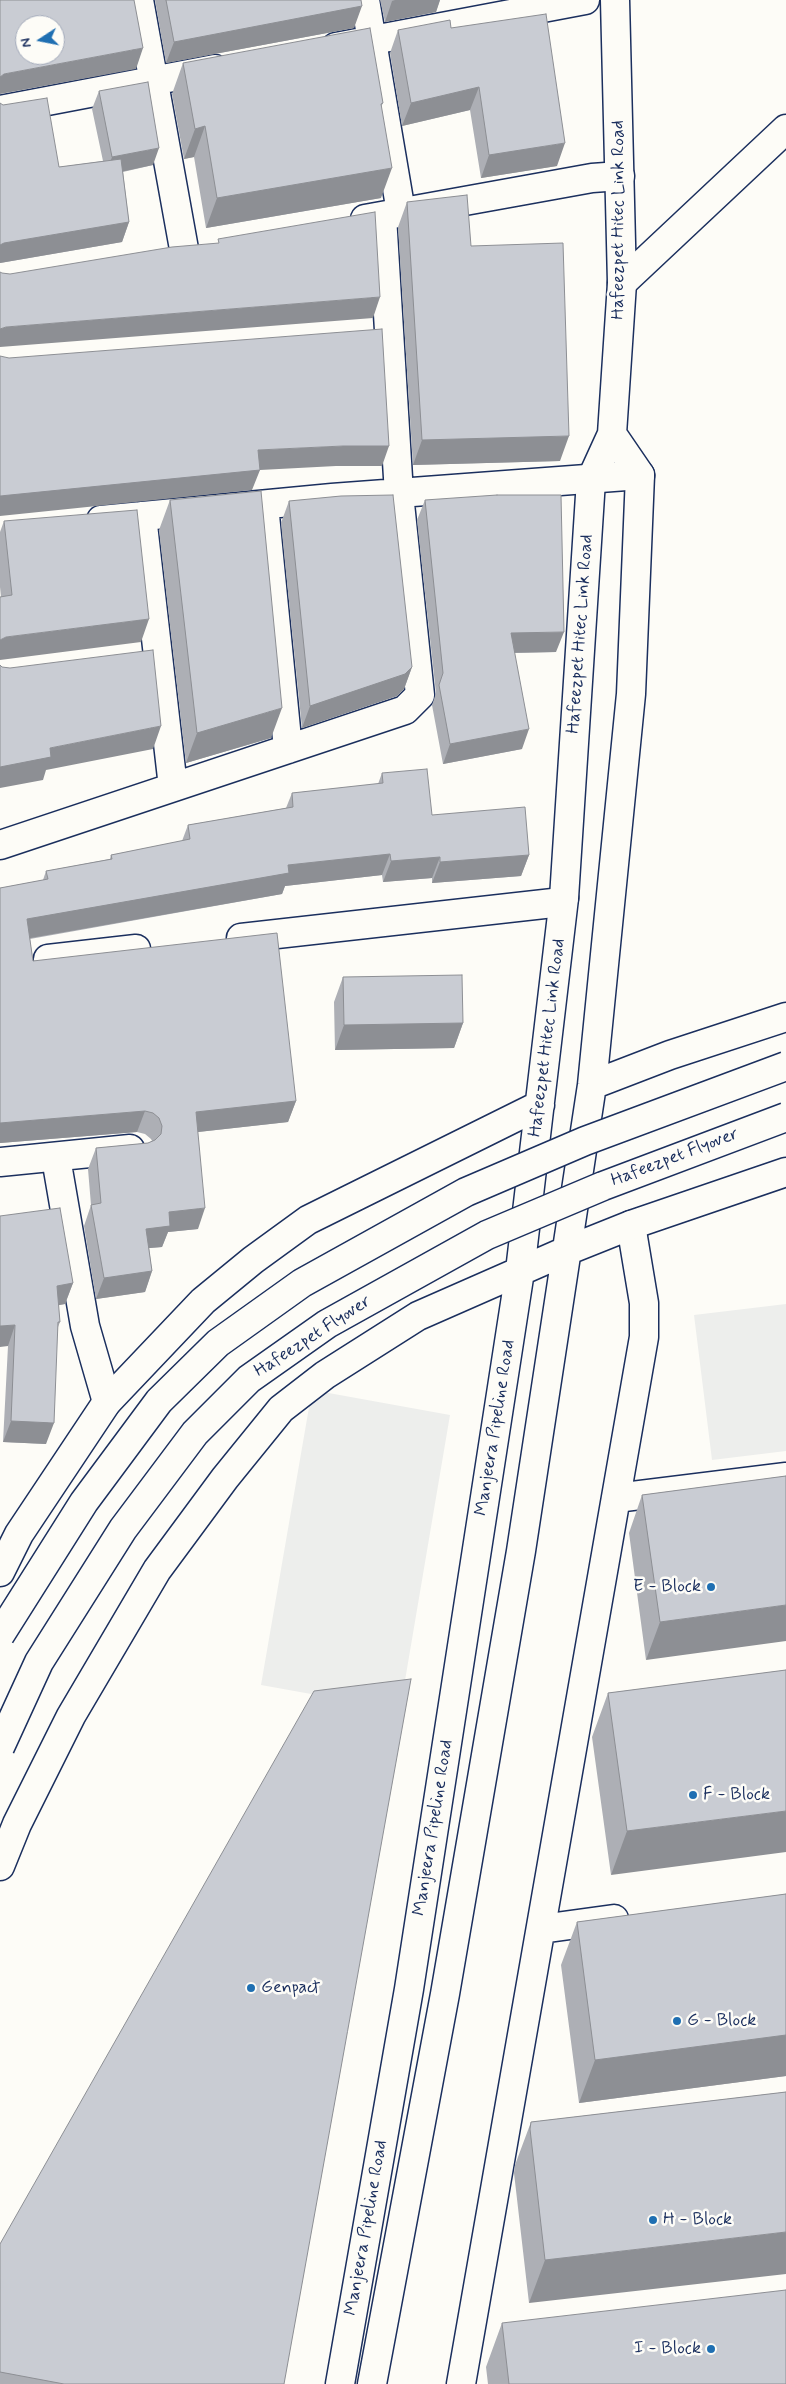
<!DOCTYPE html>
<html>
<head>
<meta charset="utf-8">
<style>
  body { margin:0 }
  #map { position:relative; width:786px; height:2384px; overflow:hidden; background:#fdfcf7; font-family:Mynerve,sans-serif }
  canvas { display:block }
  .north { position:absolute; left:15px; top:15px; width:50px; height:50px; box-sizing:border-box; background:#fdfcf7; border:1px solid #a3aaba; border-radius:50%; rotate:259deg; font-size:14px; font-weight:700; line-height:20px; text-align:center; color:#1b2f5e }
  .north::after { content:''; display:block; margin:auto; width:18px; height:22px; background:#1f6fb2; clip-path:polygon(50% 0,100% 100%,50% 72%,0 100%) }
</style>
</head>
<body>
<div id="map">
<canvas width="786" height="2384"></canvas>
<div class="north">N</div>
</div>
<script>
const context = document.querySelector('canvas').getContext('2d');
context.lineJoin = 'round';
function fill(path, color) { context.fillStyle = color; context.fill(path, 'evenodd'); }
const shape = rows => new Path2D(rows.map(r => 'M' + r).join(''));
function strokePath(path, color, width, dash) { context.strokeStyle = color; context.lineWidth = width; context.lineCap = dash ? 'butt' : 'round'; context.setLineDash(dash || []); context.stroke(path); }
function drawText(font, color, halo, rows, align = 'center') {
  context.font = font + ' Mynerve,sans-serif'; context.lineWidth = 5; context.setLineDash([]); context.textBaseline = 'middle'; context.strokeStyle = halo; context.fillStyle = color; for (const [text, x, y, turn = 0] of rows) {
    context.save(); context.translate(x, y); context.rotate((+turn || 0) * Math.PI / 180); context.textAlign = isNaN(turn) ? turn : align; if (halo) context.strokeText(text, 0, 0); context.fillText(text, 0, 0); context.restore();
  }
}
fill(shape([
  [786,1304,786,1451,712,1460,694,1315],
  [312,1390,450,1415,400,1710,261,1685]
]), '#edeeec');
const street = shape([
  [139,0,184,249],
  [365,0,401,212],
  [336,47,585,0],
  [0,110,215,69],
  [365,219,592,178,620,176],
  [622,283,786,129],
  [264,505,288,749],
  [142,516,173,787],
  [101,520,332,498,640,475],
  [0,845,405,710,420,695,399,494,382,216],
  [241,938,562,902,564,898],
  [48,959,136,949],
  [56,1158,85,1326,107,1402],
  [0,1162,130,1149],
  [616,1498,786,1477],
  [541,1929,614,1919],
  [461,2384,644,1337,644,1303,631,1225]
]);
const secondary = shape([
  [592,1085,670,1055,786,1017],
  [0,1572,19,1534,107,1402,203,1301,253,1260,308,1220,540,1105],
  [0,1866,17,1824,71,1716,157,1570,225,1478,281,1409,325,1375,418,1316,566,1251,631,1225,786,1172],
  [340,2384,409,1989,520,1271,564,898,591,480,612,434,622,283,615,0],
  [372,2384,445,1994,521,1551,592,1085,631,694,640,475,612,434]
]);
strokePath(street, '#1b2f5e', 31);
strokePath(secondary, '#1b2f5e', 31);
strokePath(street, '#fdfcf7', 28);
strokePath(secondary, '#fdfcf7', 28);
const primaryBridge = shape([
  [0,1635,84,1502,159,1401,218,1343,302,1283,466,1192,585,1141,786,1066],
  [0,1747,39,1662,123,1529,195,1433,249,1379,327,1324,487,1235,603,1186,786,1117]
]);
strokePath(primaryBridge, '#1b2f5e', 31, []);
strokePath(primaryBridge, '#fdfcf7', 28);
fill(shape([
  [155,0,361,0,354,28,166,63],
  [380,0,440,0,436,12,385,22],
  [451,28,557,166,481,178,470,110,402,126,390,53,398,30],
  [183,63,383,103,381,107,381,198,206,228,194,157,184,159,172,94],
  [99,91,153,165,123,172,129,222,122,242,0,263,0,103,59,167,103,161,92,109],
  [407,202,471,246,560,461,413,465,398,227],
  [170,500,271,738,186,763,159,530],
  [425,500,556,652,514,653,522,749,443,764,432,705,436,693,417,520],
  [289,501,412,667,404,689,397,696,302,728,281,523],
  [4,521,141,642,1,597,0,587,0,532],
  [382,773,432,815,529,855,521,876,432,883,432,878,383,882,382,875,285,886,282,894,30,939,33,961,296,1101,288,1122,198,1132,198,1229,168,1232,162,1247,149,1248,152,1271,145,1292,96,1299,84,1226,91,1205,88,1169,96,1148,148,1143,152,1141,151,1139,145,1134,137,1132,0,1143,0,888,43,880,46,871,110,859,111,855,182,841,188,825,286,808,292,793,378,784],
  [343,977,463,1023,454,1048,335,1050,334,1002],
  [0,1216,73,1283,65,1304,58,1305,60,1322,58,1327,46,1444,3,1442,8,1346],
  [786,1476,646,1660,629,1533,642,1495],
  [786,1670,611,1875,592,1737,608,1693],
  [786,1894,786,2076,579,2103,561,1965,577,1922],
  [786,2092,529,2303,514,2173,515,2165,531,2122],
  [0,2244,284,2384,0,2384],
  [502,2323,786,2384,488,2384,486,2367]
]), '#adafb5');
fill(shape([
  [395,0,440,0,436,12,385,22,392,1],
  [362,6,354,28,166,63,174,42],
  [143,48,136,69,0,94,0,77,4,74],
  [479,87,470,110,402,126,411,103],
  [205,126,194,157,184,159,195,129],
  [565,143,557,166,481,178,489,155],
  [159,148,153,165,106,175,112,157],
  [392,168,381,198,206,228,217,198],
  [129,222,122,242,0,263,0,245,4,243],
  [380,297,373,318,0,347,0,329,6,327],
  [569,436,560,461,413,465,422,440],
  [343,446,389,446,382,466,336,466,260,470,252,490,0,516,0,496,258,450],
  [149,619,141,642,0,660,0,640,6,637],
  [564,632,556,652,503,653,511,633],
  [412,667,404,689,397,696,302,728,310,706],
  [282,708,271,738,186,763,197,733],
  [161,726,153,749,46,770,43,780,0,788,0,767,50,748],
  [529,729,522,749,443,764,450,744],
  [390,854,382,875,285,886,282,894,19,940,27,919,288,865],
  [529,855,521,876,432,883,440,862],
  [440,857,432,878,383,882,391,861],
  [463,1023,454,1048,335,1050,344,1025],
  [296,1101,288,1122,189,1133,196,1112],
  [145,1111,137,1132,0,1143,0,1123],
  [205,1208,198,1229,168,1232,162,1247,138,1249,146,1229,169,1212],
  [152,1271,145,1292,96,1299,104,1278],
  [73,1283,65,1304,49,1307,57,1286],
  [15,1325,8,1346,0,1347,0,1326],
  [11,1421,54,1423,46,1444,3,1442],
  [786,1605,786,1641,646,1660,660,1622],
  [786,1811,786,1852,611,1875,627,1831],
  [786,2035,786,2076,579,2103,595,2060],
  [786,2232,786,2274,529,2303,545,2260]
]), '#8d8f94');
const building = shape([
  [0,0,134,0,143,48,4,74,0,77,0,0],
  [25,25,55,25,55,55,25,55,25,25],
  [166,0,361,0,362,6,174,42,166,0],
  [546,14,565,143,489,155,479,87,411,103,398,30,450,20,451,28,546,14],
  [370,28,383,103,381,104,392,168,217,198,205,126,195,129,183,63,370,28],
  [148,82,159,148,112,157,99,91,148,82],
  [47,98,59,167,121,159,129,222,4,243,0,245,0,103,3,105,47,98],
  [467,195,471,246,563,243,569,436,422,440,407,202,467,195],
  [375,212,380,297,6,327,0,329,0,272,2,273,10,274,172,247,219,243,218,239,375,212],
  [382,329,389,446,343,446,258,450,260,470,0,496,0,356,9,358,382,329],
  [261,491,282,708,197,733,170,500,261,491],
  [393,495,412,667,405,674,310,706,289,501,341,496,393,495],
  [497,495,561,495,564,632,511,633,529,729,450,744,439,685,443,673,425,500,497,495],
  [137,510,149,619,6,637,0,640,0,597,12,595,4,521,137,510],
  [153,650,161,726,50,748,51,757,0,767,0,665,2,667,10,668,153,650],
  [427,769,432,815,525,807,529,855,440,862,440,857,391,861,390,854,288,865,289,873,27,919,33,961,277,933,296,1101,196,1112,205,1208,169,1212,170,1226,146,1229,152,1271,104,1278,91,1205,101,1203,96,1148,148,1143,155,1140,161,1134,162,1126,159,1118,153,1113,145,1111,0,1123,0,888,48,879,46,871,112,859,111,855,190,839,188,825,293,807,292,793,383,783,382,773,427,769],
  [462,975,463,1023,344,1025,343,977,462,975],
  [60,1208,73,1283,57,1286,60,1322,58,1322,54,1423,11,1421,15,1325,0,1326,0,1216,60,1208],
  [786,1476,786,1605,660,1622,642,1495,786,1476],
  [786,1670,786,1811,627,1831,608,1693,786,1670],
  [411,1679,284,2384,64,2384,0,2372,0,2244,314,1691,411,1679],
  [786,1894,786,2035,595,2060,577,1922,786,1894],
  [786,2092,786,2232,545,2260,530,2129,531,2122,786,2092],
  [786,2290,786,2384,509,2384,502,2323,786,2290]
]);
fill(building, '#c9ccd3');
strokePath(building, '#8d8f94', 1);
for (const [x, y, r, color] of [
  [711,1587,5,"#1f6fb2"],
  [693,1795,5,"#1f6fb2"],
  [251,1988,5,"#1f6fb2"],
  [677,2021,5,"#1f6fb2"],
  [653,2220,5,"#1f6fb2"],
  [711,2349,5,"#1f6fb2"]
]) { const dot = new Path2D(); dot.arc(x, y, r, 0, 2 * Math.PI); context.fillStyle = color; context.fill(dot); strokePath(dot, '#fdfcf7', 2); }
drawText('18px', '#1b2f5e', '#fdfcf7', [
  ["Hafeezpet Hitec Link Road",619,220,-90],
  ["Hafeezpet Hitec Link Road",581,634,-86],
  ["Hafeezpet Hitec Link Road",548,1038,-83],
  ["Hafeezpet Flyover",675,1158,-21],
  ["Hafeezpet Flyover",313,1337,-33],
  ["Manjeera Pipeline Road",496,1428,-81],
  ["Manjeera Pipeline Road",434,1828,-81],
  ["Manjeera Pipeline Road",367,2228,-80]
]);
drawText('18px', '#1b2f5e', '#fdfcf7', [
  ["E - Block",701,1587,"right"],
  ["F - Block",703,1795],
  ["Genpact",261,1988],
  ["G - Block",687,2021],
  ["H - Block",663,2220],
  ["I - Block",701,2349,"right"]
], 'left');
</script>
</body>
</html>
